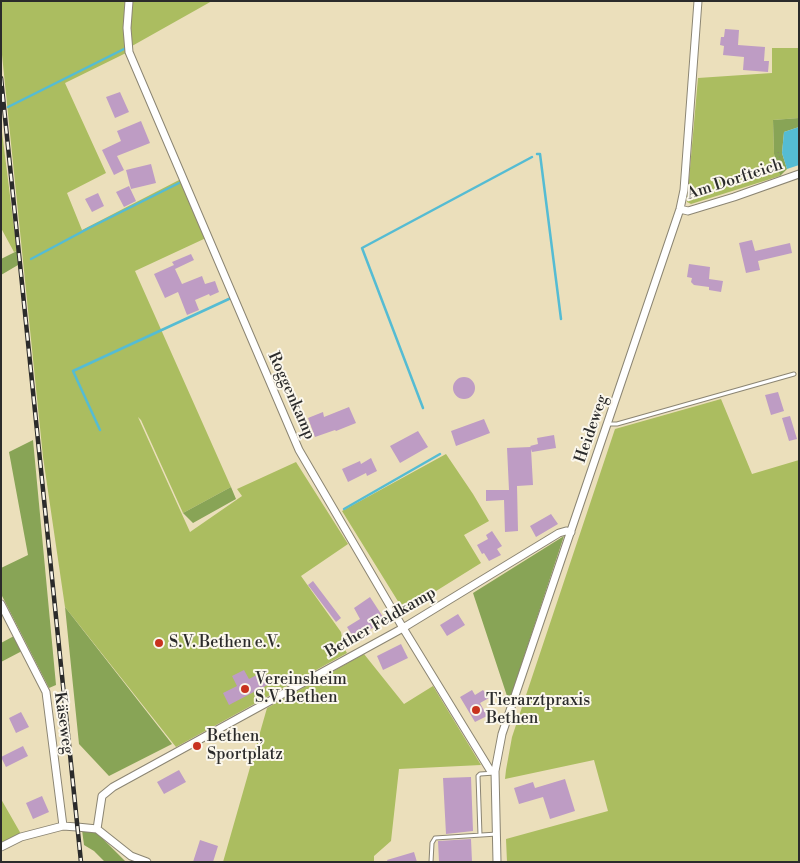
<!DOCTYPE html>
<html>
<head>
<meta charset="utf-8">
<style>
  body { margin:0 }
  #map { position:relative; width:800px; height:863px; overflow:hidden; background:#ebdfbb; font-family:"Libre Bodoni",serif }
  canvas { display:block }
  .frame { position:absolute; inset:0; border:2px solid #2b2b2b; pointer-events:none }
</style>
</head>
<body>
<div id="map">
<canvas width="800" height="863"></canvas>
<div class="frame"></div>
</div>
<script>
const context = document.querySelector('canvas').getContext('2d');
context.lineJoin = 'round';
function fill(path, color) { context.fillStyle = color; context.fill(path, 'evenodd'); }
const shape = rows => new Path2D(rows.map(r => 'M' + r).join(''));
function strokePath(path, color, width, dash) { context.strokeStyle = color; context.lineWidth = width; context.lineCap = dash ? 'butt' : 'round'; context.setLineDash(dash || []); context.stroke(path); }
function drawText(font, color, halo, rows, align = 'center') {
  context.font = font + ' "Libre Bodoni",serif'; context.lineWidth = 4; context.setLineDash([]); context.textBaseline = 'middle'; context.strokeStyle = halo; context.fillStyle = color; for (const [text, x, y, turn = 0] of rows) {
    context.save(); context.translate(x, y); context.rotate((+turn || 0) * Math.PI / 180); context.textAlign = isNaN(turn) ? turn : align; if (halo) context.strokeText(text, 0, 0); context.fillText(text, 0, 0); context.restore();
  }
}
fill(shape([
  [1,1,125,1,124,28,126,53,65,83,106,173,67,193,82,230,181,179,206,238,135,271,231,487,183,513,141,420,138,417,190,532,242,496,237,489,296,462,348,544,301,576,341,632,344,648,347,653,176,747,65,607,43,457,1,45],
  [132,1,212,1,132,46,131,27],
  [772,48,799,48,799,118,773,120,774,154,780,176,691,204,687,202,698,78,772,73],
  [1,124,17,251,14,252,1,228],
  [721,399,752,474,799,460,799,862,507,862,506,839,608,811,594,760,505,779,506,770,512,737,615,429],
  [446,454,473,494,489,521,464,535,481,563,404,611,342,511],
  [364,654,404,704,433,686,481,765,399,769,391,841,374,856,374,862,223,862,267,708],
  [1,799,21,834,1,844]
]), '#abbd60');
fill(shape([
  [799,118,799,127,784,132,782,153,787,169,780,176,774,154,773,120],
  [17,251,18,265,1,275,1,259],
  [33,440,56,685,49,688,1,594,1,568,28,555,9,452],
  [231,487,236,499,193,523,183,513],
  [564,536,509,702,473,593],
  [65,607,172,744,109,776,79,744],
  [14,636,22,651,1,662,1,643],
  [82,830,97,833,126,862,105,862,94,851,84,845]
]), '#88a456');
fill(shape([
  [799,127,799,165,787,169,782,153,784,132]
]), '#55bcd3');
strokePath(shape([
  [8,107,126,48],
  [537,154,540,154,561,319],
  [31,259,89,228,179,183],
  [423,408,362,248,532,157],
  [100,430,73,371,231,298],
  [344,509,440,454]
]), '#55bcd3', 2.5);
fill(shape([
  [725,29,739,30,738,45,765,47,764,61,769,61,768,72,743,70,744,57,723,55,724,46,720,45,721,37,724,37],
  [120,92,129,112,115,118,106,97],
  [141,121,150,143,117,156,124,170,114,175,102,150,121,141,117,131],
  [151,164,156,183,131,189,126,170],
  [129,186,136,201,124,207,116,192],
  [98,193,104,206,92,212,85,199],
  [752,240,755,251,790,243,792,253,758,261,760,270,746,273,739,243],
  [191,254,194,260,175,269,182,284,202,276,205,284,215,281,219,292,210,296,209,294,195,300,199,310,187,315,178,292,165,298,154,274,174,265,172,262],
  [689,264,710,267,709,279,723,281,721,292,709,290,709,287,694,285,691,282,692,278,687,277],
  '453 388a11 11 0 1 1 22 0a11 11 0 1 1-22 0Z',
  [778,392,784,411,771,415,765,395],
  [349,407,356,423,336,431,335,430,315,437,308,418,323,412,324,417],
  [790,416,797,439,789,441,782,418],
  [484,419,490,433,456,446,451,431],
  [418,431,428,447,400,463,390,446],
  [554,435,556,448,532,452,531,449,533,485,517,486,518,531,505,532,504,500,486,501,486,490,509,490,507,448,531,447,530,446,538,444,537,438],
  [371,458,377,471,367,476,366,473,348,482,342,469,360,461,361,464],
  [551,514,558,524,536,537,530,526],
  [492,531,502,546,497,549,501,555,489,561,484,553,482,554,477,545,488,539,486,535],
  [313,581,341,618,336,622,308,585],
  [370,597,385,620,365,633,367,637,357,643,347,627,360,619,354,608],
  [458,614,465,625,447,636,440,625],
  [401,644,408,658,383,670,377,656],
  [244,670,249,679,264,671,271,683,229,705,223,693,237,686,232,676],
  [472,690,475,695,483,690,489,698,480,703,487,716,475,722,460,697],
  [21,712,29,727,16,733,9,718],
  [23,746,28,756,6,767,1,757],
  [179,770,186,782,164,794,157,782],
  [471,777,473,831,446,834,443,778],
  [565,779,575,811,550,819,543,797,519,804,514,788,533,782,535,788],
  [42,796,49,812,33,819,26,803],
  [471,839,472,862,439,862,438,841],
  [200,840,218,846,213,862,193,862],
  [414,852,417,862,388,862,387,860]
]), '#be9cc4');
const service = shape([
  [609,424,617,424,794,374],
  [480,835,478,776,480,774,495,773],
  [431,862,432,843,435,838,497,834]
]);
const minor = shape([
  [129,1,127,28,129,52,299,450,403,628,490,770,495,771],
  [680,209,688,211,734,197,799,174],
  [1,604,46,692,63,826],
  [97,829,102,796,113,787,403,628,559,533,566,531,571,532],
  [1,847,21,837,63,826,77,827,97,829,131,856,147,862],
  [497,862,495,771,502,734,680,209,684,190,698,1]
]);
strokePath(service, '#8b8573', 5);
strokePath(minor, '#8b8573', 9);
strokePath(shape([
  [778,152,784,170]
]), '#8b8573', 1, [1, 4]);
strokePath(service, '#fff', 3);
strokePath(minor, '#fff', 7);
const rail = shape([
  [1,78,81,862]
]);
strokePath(rail, '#2b2b2b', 4.5);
strokePath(rail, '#fbf7ec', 2.5, [8]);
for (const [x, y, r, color] of [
  [159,643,5,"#c8321e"],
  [245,689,5,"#c8321e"],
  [476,710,5,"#c8321e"],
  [197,746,5,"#c8321e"]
]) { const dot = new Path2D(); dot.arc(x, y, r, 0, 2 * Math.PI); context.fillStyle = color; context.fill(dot); strokePath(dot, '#fbf7ec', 2); }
drawText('16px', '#2b2b2b', '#fbf7ec', [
  ["Am Dorfteich",735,180,-18],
  ["Roggenkamp",291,396,66],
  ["Heideweg",592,429,-71],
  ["Bether Feldkamp",381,623,-30],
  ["Käseweg",63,723,82]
]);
drawText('16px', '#2b2b2b', '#fbf7ec', [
  ["S.V. Bethen e.V.",169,643],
  ["Vereinsheim",255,680],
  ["S.V. Bethen",255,698],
  ["Tierarztpraxis",486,701],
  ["Bethen",486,719],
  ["Bethen,",207,737],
  ["Sportplatz",207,755]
], 'left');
</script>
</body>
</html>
